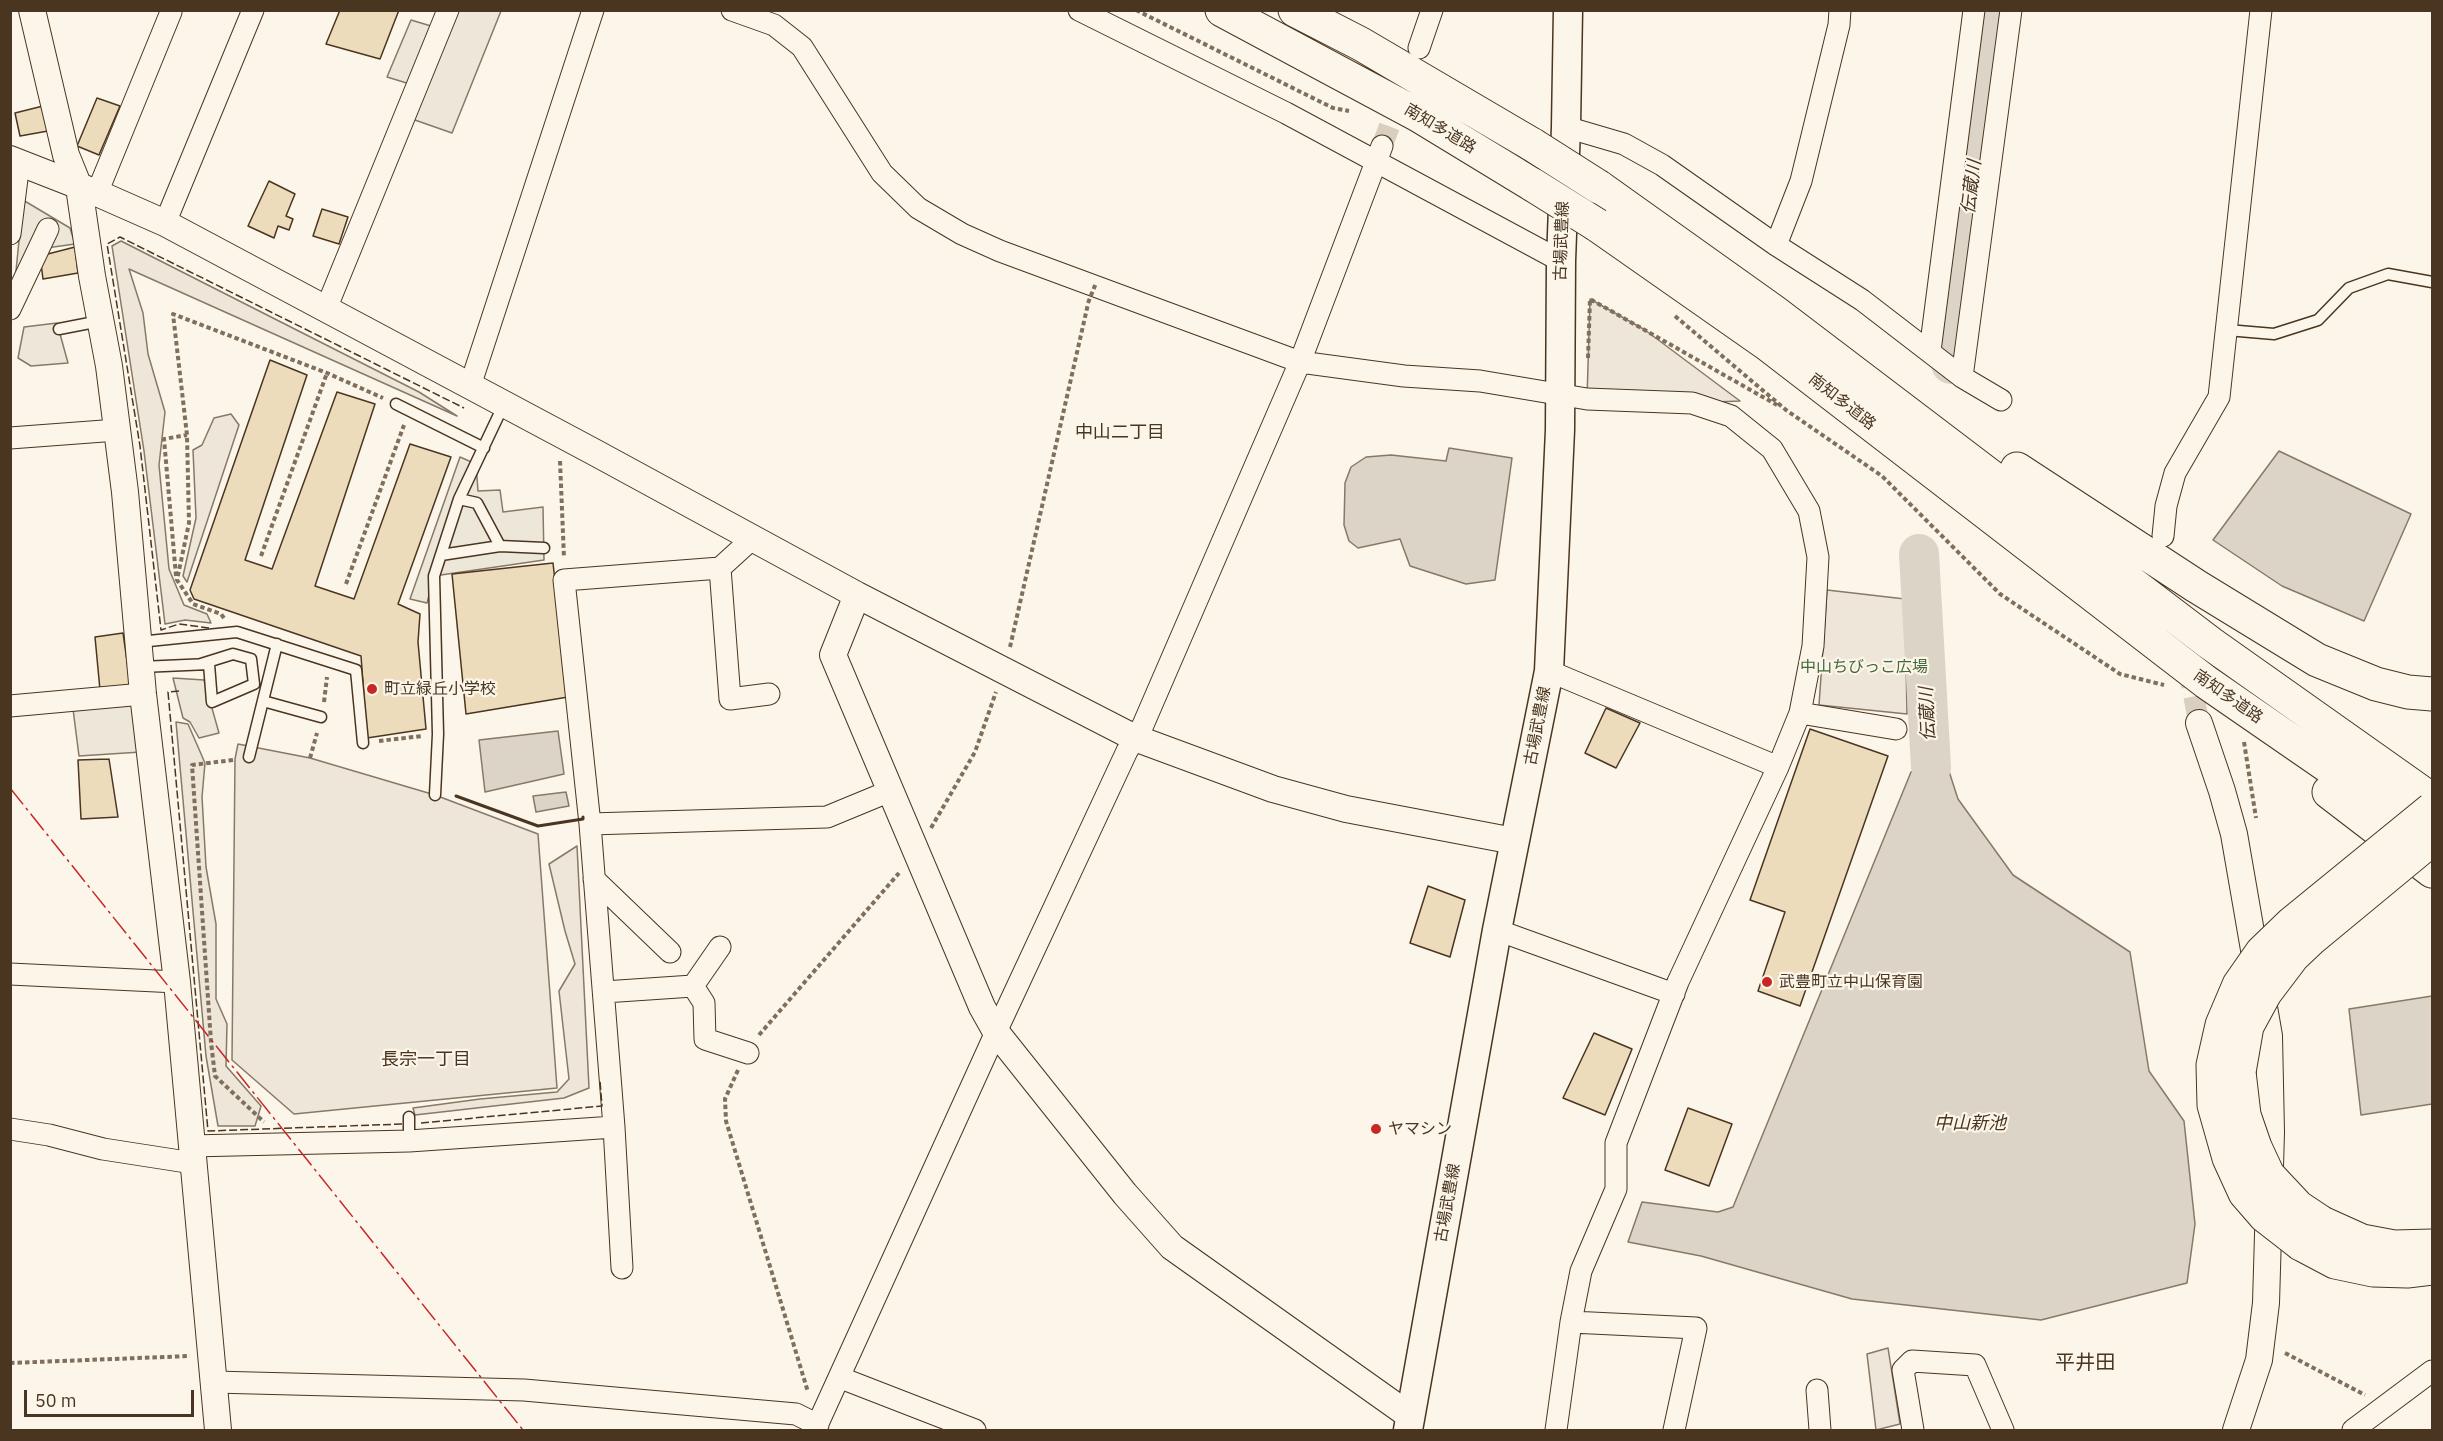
<!DOCTYPE html>
<html>
<head>
<meta charset="utf-8">
<style>
  body { margin:0 }
  #map { position:relative; width:2443px; height:1441px; overflow:hidden; background:#fbf6e9; font-family:"IBM Plex Sans",sans-serif }
  canvas { display:block }
  .frame { position:absolute; inset:0; border:12px solid #4a3520; pointer-events:none }
  .scale { position:absolute; left:24px; top:1390px; width:170px; height:27px; box-sizing:border-box; border:3px solid #4a3520; border-top:0; padding-left:8px; font-size:18px; line-height:21px; white-space:nowrap; color:#4a3520; -webkit-text-stroke:4px #fbf6e9; paint-order:stroke }
</style>
</head>
<body>
<div id="map">
<canvas width="2443" height="1441"></canvas>
<div class="frame"></div>
<div class="scale">50 m</div>
</div>
<script>
const context = document.querySelector('canvas').getContext('2d');
context.lineJoin = 'round';
function fill(path, color) { context.fillStyle = color; context.fill(path, 'evenodd'); }
const shape = rows => new Path2D(rows.map(r => 'M' + r).join(''));
function strokePath(path, color, width, dash) { context.strokeStyle = color; context.lineWidth = width; context.lineCap = dash ? 'butt' : 'round'; context.setLineDash(dash || []); context.stroke(path); }
function drawText(font, color, halo, rows, align = 'center') {
  context.font = font + ' "IBM Plex Sans","Noto Sans JP",sans-serif'; context.lineWidth = 4.5; context.setLineDash([]); context.textBaseline = 'middle'; context.strokeStyle = halo; context.fillStyle = color; for (const [text, x, y, turn = 0] of rows) {
    context.save(); context.translate(x, y); context.rotate((+turn || 0) * Math.PI / 180); context.textAlign = isNaN(turn) ? turn : align; if (halo) context.strokeText(text, 0, 0); context.fillText(text, 0, 0); context.restore();
  }
}
const green = shape([
  [121,241,419,392,457,416,129,269,143,313,148,354,165,412,159,465,169,569,184,605,207,614,211,623,185,620,165,624,144,451,112,246,121,241],
  [1590,299,1645,330,1740,401,1692,403,1587,399,1590,299],
  [231,414,239,425,187,582,183,576,196,518,193,450,202,445,214,418,231,414],
  [1827,590,1905,599,1907,714,1819,705,1827,590],
  [176,722,188,724,205,763,202,797,206,867,216,924,216,999,227,1024,226,1066,261,1106,255,1126,218,1126,206,1056,176,722],
  [238,744,310,758,435,795,538,834,557,1088,294,1114,232,1060,235,759,238,744],
  [577,846,589,1088,564,1098,415,1115,413,1108,480,1099,557,1092,569,1079,559,991,575,964,565,931,549,864,577,846],
  [1888,1348,1900,1424,1876,1430,1867,1354,1888,1348]
]);
fill(green, '#ede6d9');
strokePath(green, '#887966', 1.5);
const parking = shape([
  [457,11,501,11,452,133,412,119,457,11],
  [411,20,431,26,410,84,387,77,411,20],
  [23,200,70,228,75,244,39,249,15,281,23,200],
  [57,323,68,363,31,366,18,358,24,327,57,323],
  [460,457,476,464,478,491,500,490,503,512,543,507,544,560,434,576,427,603,410,599,460,457],
  [173,678,204,680,219,733,199,738,190,722,183,718,173,678],
  [134,703,141,752,79,756,73,709,134,703]
]);
fill(parking, '#ede7d9');
strokePath(parking, '#887966', 1.5);
const water = shape([
  [1449,448,1512,458,1495,580,1466,584,1410,566,1400,539,1358,548,1349,541,1344,525,1345,483,1351,467,1366,457,1391,455,1446,461,1449,448],
  [2279,451,2411,514,2364,621,2282,586,2213,540,2279,451],
  [558,731,564,774,485,792,479,740,558,731],
  [1946,762,1958,799,2013,875,2130,952,2149,1071,2184,1121,2195,1224,2187,1283,2041,1320,1852,1299,1701,1256,1628,1242,1642,1202,1718,1212,1733,1207,1911,772,1946,762],
  [566,792,569,806,536,812,533,796,566,792],
  [2432,996,2432,1104,2361,1115,2349,1009,2432,996]
]);
fill(water, '#dcd4c6');
strokePath(water, '#887966', 1.5);
strokePath(shape([
  [1951,364,1992,10],
  [1919,554,1931,767]
]), '#dcd4c6', 40);
const building = shape([
  [340,10,399,10,380,59,326,44,340,10],
  [97,98,120,106,99,155,77,146,97,98],
  [43,106,48,131,20,136,15,113,43,106],
  [269,181,295,194,286,216,293,219,289,230,278,226,274,238,248,226,269,181],
  [322,209,348,217,339,244,313,236,322,209],
  [75,247,78,273,43,279,40,256,75,247],
  [270,360,307,375,245,560,272,569,337,392,375,404,315,586,354,599,410,444,451,457,398,604,420,614,418,642,426,729,367,738,361,656,194,599,190,590,270,360],
  [553,563,568,697,466,714,452,574,553,563],
  [123,633,131,689,100,690,95,637,123,633],
  [1606,708,1640,723,1616,768,1585,753,1606,708],
  [1810,729,1888,756,1800,1006,1758,991,1785,912,1750,900,1810,729],
  [109,759,118,817,81,819,78,760,109,759],
  [1428,886,1465,900,1450,957,1410,943,1428,886],
  [1594,1033,1632,1049,1605,1115,1563,1098,1594,1033],
  [1688,1108,1732,1124,1709,1186,1665,1170,1688,1108]
]);
fill(building, '#ecdcbc');
strokePath(building, '#4a3520', 1.5);
strokePath(shape([
  [1382,146,1402,93],
  [2188,666,2199,723]
]), '#d8cfc1', 21, [21, 10]);
const service = shape([
  [59,329,100,321],
  [2227,330,2274,334,2318,320,2349,288,2388,274,2432,282],
  [396,404,484,448],
  [500,546,544,548],
  [441,555,500,546,477,503,459,499],
  [139,642,237,632,356,670,363,743],
  [141,667,209,664,212,702,254,684,251,659,233,654,201,664],
  [263,701,321,717],
  [249,757,277,644],
  [435,795,438,734,434,576,459,499,504,404],
  [409,1117,409,1141]
]);
const minor = shape([
  [732,10,774,25,802,47,882,173,918,208,962,234,1000,251,1300,362,1404,376,1480,381,1587,399,1692,403,1731,416,1772,449,1809,511,1818,557,1813,646,1800,713,1778,767,1678,982,1616,1143,1616,1189,1581,1271,1571,1322,1556,1430],
  [1079,10,1286,113,1561,261],
  [1419,48,1432,10],
  [1566,127,1624,144,1662,165,1776,245,1862,300,1962,377,2001,400],
  [97,193,171,12],
  [165,223,253,10],
  [10,234,19,163],
  [1776,245,1801,181,1839,25,1840,10],
  [10,309,48,229],
  [326,309,448,10],
  [1930,351,1974,10],
  [1962,377,2011,10],
  [470,386,593,10],
  [10,438,117,430],
  [2163,536,2166,506,2175,473,2219,397,2261,10],
  [720,568,730,699,769,694],
  [1549,671,1778,767],
  [10,706,143,694],
  [1800,713,1896,729],
  [590,824,827,817,890,791],
  [594,879,670,952],
  [1497,930,1674,994],
  [10,974,177,982],
  [693,986,720,947],
  [604,992,693,986,704,1003,705,1039,748,1053],
  [614,1127,622,1268],
  [10,1129,49,1135,103,1149,193,1163],
  [191,1146,409,1141,614,1127,590,824,564,580,720,568,753,538],
  [1571,1322,1696,1328,1674,1430],
  [841,1378,975,1430],
  [214,1382,524,1390,796,1414,818,1425],
  [1817,1390,1820,1430],
  [815,1430,996,1032,1127,751,1143,725,1300,362,1382,146],
  [1913,1430,1903,1370,1912,1361,1975,1365,2003,1430],
  [2353,1430,2432,1371]
]);
const tertiary = shape([
  [32,10,66,155,79,187,92,276,109,366,125,492,143,694,177,982,218,1430],
  [10,159,97,193,165,223,594,452,857,595,1135,738,1273,789,1346,809,1514,841],
  [857,595,833,655,982,1007,996,1032,1125,1194,1172,1247,1410,1416],
  [2199,723,2222,791,2234,834,2269,1036,2271,1132,2266,1303,2259,1360,2236,1430]
]);
const secondary = shape([
  [1408,1430,1497,930,1549,671,1560,430,1561,261,1566,127,1568,10]
]);
const motorway = shape([
  [1222,10,1418,115,1533,185],
  [1295,10,1361,44,1533,145],
  [1599,187,1773,311,2210,643,2432,800],
  [1597,225,1767,344,2206,682,2432,838],
  [2017,469,2196,586,2317,660,2376,684,2408,692,2432,694],
  [2329,792,2432,871],
  [2322,1223,2362,1241,2394,1247,2432,1246],
  [2301,1244,2335,1262,2373,1270,2407,1271,2432,1268]
]);
strokePath(service, '#4a3520', 13);
strokePath(minor, '#4a3520', 23);
strokePath(tertiary, '#4a3520', 28);
strokePath(secondary, '#4a3520', 31);
strokePath(motorway, '#4a3520', 35);
strokePath(shape([
  [1136,10,1333,108,1349,111],
  [1675,316,1786,410,1882,476,2000,594,2120,674,2164,685],
  [1588,358,1590,299,1777,405],
  [560,461,564,558],
  [261,556,327,373],
  [176,576,164,439,187,435],
  [346,584,404,425],
  [224,618,221,614,193,604,177,580,189,523,187,435,173,314,327,373,383,398],
  [1010,647,1088,304],
  [324,702,327,677],
  [379,741,422,736],
  [2244,742,2256,818],
  [310,758,317,733],
  [233,760,192,765,211,1042,215,1076,264,1122],
  [931,828,975,752,996,692],
  [759,1035,899,873],
  [738,1070,725,1099,726,1121,808,1392],
  [2285,1353,2365,1395],
  [10,1363,190,1356]
]), '#7f6f5c', 4, [4.5, 3]);
strokePath(service, '#fbf6e9', 10);
strokePath(minor, '#fbf6e9', 21);
strokePath(tertiary, '#fbf6e9', 26);
strokePath(secondary, '#fbf6e9', 28);
strokePath(motorway, '#fbf6e9', 33);
const motorwayBridge = shape([
  [1533,145,1599,187],
  [1533,185,1597,225],
  [2322,1223,2298,1207,2268,1175,2255,1147,2244,1115,2239,1072,2247,1026,2265,993,2293,956,2311,939,2432,839],
  [2301,1244,2265,1216,2245,1193,2229,1158,2214,1105,2213,1065,2222,1025,2239,985,2262,952,2291,924,2432,809]
]);
strokePath(motorwayBridge, '#4a3520', 35, []);
strokePath(shape([
  [1088,303,1096,283]
]), '#7f6f5c', 4, [4.5, 3]);
strokePath(motorwayBridge, '#fbf6e9', 33);
strokePath(shape([
  [209,628,179,624,161,630,140,446,107,244,120,237,464,408],
  [179,691,168,692,208,1131,402,1124],
  [421,1123,602,1106,600,1081]
]), '#4a3520', 1.5, [8, 3]);
strokePath(shape([
  [456,796,538,826,583,819,583,817]
]), '#4a3520', 3);
strokePath(shape([
  [10,788,523,1430]
]), '#c62828', 1.5, [21, 4.5, 3, 4.5]);
for (const [x, y, r, color] of [
  [372,689,6,"#c62828"],
  [1767,982,6,"#c62828"],
  [1376,1129,6,"#c62828"]
]) { const dot = new Path2D(); dot.arc(x, y, r, 0, 2 * Math.PI); context.fillStyle = color; context.fill(dot); strokePath(dot, '#fbf6e9', 2); }
drawText('16px', '#4a3520', '#fbf6e9', [
  ["南知多道路",1440,129,31],
  ["古場武豊線",1562,241,-88],
  ["南知多道路",1842,402,38],
  ["南知多道路",2228,697,35],
  ["古場武豊線",1538,726,-79],
  ["古場武豊線",1448,1203,-80]
]);
drawText('16px', '#436837', '#fbf6e9', [
  ["中山ちびっこ広場",1864,667]
]);
drawText('16px', '#4a3520', '#fbf6e9', [
  ["町立緑丘小学校",384,689],
  ["武豊町立中山保育園",1779,982],
  ["ヤマシン",1388,1129]
], 'left');
drawText('italic 18px', '#4a3520', '#fbf6e9', [
  ["伝蔵川",1972,187,-83],
  ["伝蔵川",1928,714,-93],
  ["中山新池",1970,1124]
]);
drawText('18px', '#4a3520', '#fbf6e9', [
  ["中山二丁目",1120,433],
  ["長宗一丁目",426,1060]
]);
drawText('20px', '#4a3520', '#fbf6e9', [
  ["平井田",2085,1363]
]);
</script>
</body>
</html>
